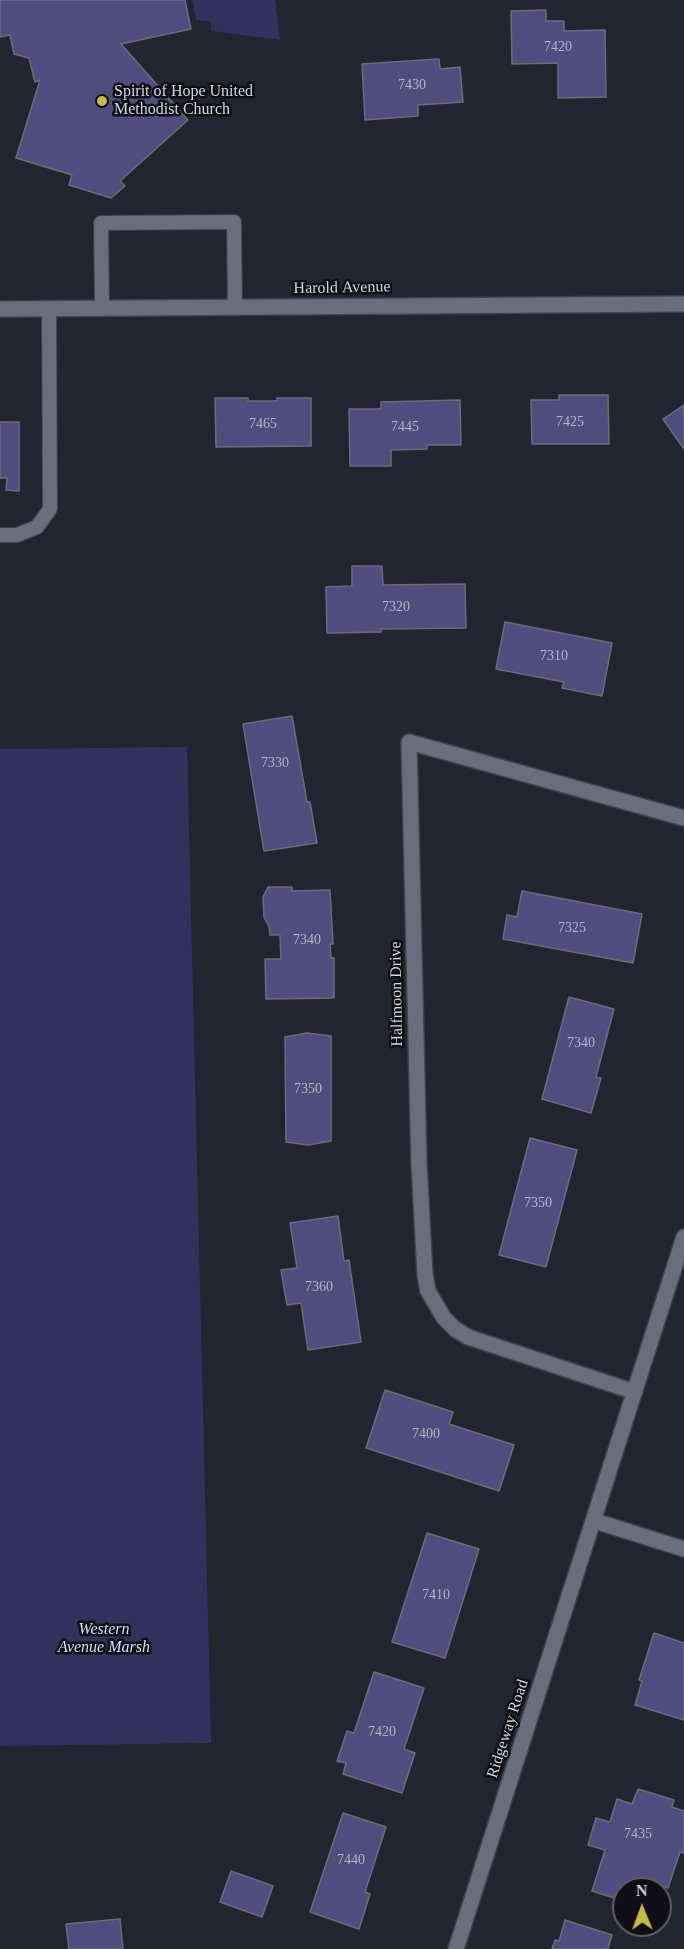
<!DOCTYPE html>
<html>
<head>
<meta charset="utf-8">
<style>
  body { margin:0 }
  #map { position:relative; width:684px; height:1949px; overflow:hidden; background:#242431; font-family:"Times New Roman",serif }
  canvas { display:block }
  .north { position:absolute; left:612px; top:1877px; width:60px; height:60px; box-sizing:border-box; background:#0e0e14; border:2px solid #5e5e65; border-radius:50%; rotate:359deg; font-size:16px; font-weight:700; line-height:24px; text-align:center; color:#d5d5de }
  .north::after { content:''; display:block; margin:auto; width:21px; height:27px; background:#c3bd3f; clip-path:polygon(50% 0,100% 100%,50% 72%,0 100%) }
</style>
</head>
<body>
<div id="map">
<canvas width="684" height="1949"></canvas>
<div class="north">N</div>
</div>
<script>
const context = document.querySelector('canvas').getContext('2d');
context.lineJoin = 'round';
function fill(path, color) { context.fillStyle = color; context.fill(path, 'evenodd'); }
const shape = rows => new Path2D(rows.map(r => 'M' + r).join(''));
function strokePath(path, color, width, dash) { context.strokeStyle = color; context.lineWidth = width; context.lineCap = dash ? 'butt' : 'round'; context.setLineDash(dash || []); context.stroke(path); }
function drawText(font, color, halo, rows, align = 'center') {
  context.font = font + ' "Times New Roman",serif'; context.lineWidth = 5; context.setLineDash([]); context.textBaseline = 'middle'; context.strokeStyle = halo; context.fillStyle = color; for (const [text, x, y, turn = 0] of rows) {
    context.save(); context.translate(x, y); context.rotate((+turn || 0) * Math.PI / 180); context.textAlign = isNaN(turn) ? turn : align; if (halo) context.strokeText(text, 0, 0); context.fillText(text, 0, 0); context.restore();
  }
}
fill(shape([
  [192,0,275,0,280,40,211,31,211,22,196,20],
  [187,747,211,1743,0,1746,0,749]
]), '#342f5d');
const building = shape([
  [0,0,185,0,191,29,121,44,188,120,120,181,125,186,111,198,69,185,72,175,16,158,40,80,35,82,29,58,14,54,10,35,0,37,0,0],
  [546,10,546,21,564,21,564,31,605,30,606,97,558,98,558,63,512,64,511,11,546,10],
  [439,59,440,69,460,67,463,102,418,105,418,116,365,120,362,64,439,59],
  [559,395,608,395,609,444,532,444,531,400,559,400,559,395],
  [215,398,248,398,248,401,277,401,277,398,311,398,311,446,216,447,215,398],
  [460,400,461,445,427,445,427,449,391,450,391,466,350,466,349,409,381,409,381,402,460,400],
  [684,405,684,449,663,419,684,405],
  [0,422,19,422,19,491,6,490,7,478,0,478,0,422],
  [352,566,382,566,383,585,465,584,466,628,381,629,381,632,327,633,326,587,352,586,352,566],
  [505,622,612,643,602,696,562,688,564,682,496,669,505,622],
  [292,716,307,802,310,802,317,843,264,851,243,724,292,716],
  [268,887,292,887,292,891,330,890,333,944,330,944,331,958,334,958,334,998,266,999,265,959,281,959,280,935,270,935,269,926,264,917,263,897,268,887],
  [522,891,642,914,633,963,503,939,507,915,517,917,522,891],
  [569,997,614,1009,596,1077,601,1078,591,1113,542,1099,569,997],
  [307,1033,331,1036,331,1141,308,1145,286,1142,285,1037,307,1033],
  [530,1138,577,1150,546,1267,499,1255,530,1138],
  [338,1216,344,1261,349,1260,361,1342,308,1350,301,1303,287,1305,281,1270,297,1268,290,1223,338,1216],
  [385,1390,453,1412,449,1424,514,1445,499,1491,366,1448,385,1390],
  [427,1533,479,1549,445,1658,392,1642,427,1533],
  [654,1633,684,1643,684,1720,635,1705,642,1681,639,1680,654,1633],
  [374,1672,424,1688,404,1749,415,1753,402,1793,343,1774,346,1763,337,1761,347,1731,354,1733,374,1672],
  [638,1789,674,1800,672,1807,684,1811,684,1853,680,1852,668,1888,659,1884,657,1889,624,1889,624,1901,592,1891,605,1850,588,1845,596,1818,610,1822,617,1799,632,1804,638,1789],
  [343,1813,386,1827,365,1892,370,1894,359,1929,310,1912,343,1813],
  [231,1871,273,1886,262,1917,220,1902,231,1871],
  [120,1919,123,1949,69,1949,66,1924,120,1919],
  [565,1920,612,1935,608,1949,552,1949,555,1940,559,1941,565,1920]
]);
fill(building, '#504c7e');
strokePath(building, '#6c6b7b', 1.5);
const service = shape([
  [102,308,101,223,234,222,235,307],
  [0,535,17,535,37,527,50,509,49,309]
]);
const minor = shape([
  [635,1392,468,1337,455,1329,444,1318,428,1291,425,1275,419,1164,409,742,684,818],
  [595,1521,684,1549],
  [456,1949,684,1237]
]);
const tertiary = shape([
  [0,309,684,304]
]);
strokePath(service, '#42414c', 16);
strokePath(minor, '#42414c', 18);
strokePath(tertiary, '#42414c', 18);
strokePath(service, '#6d6c7d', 14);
strokePath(minor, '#6d6c7d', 15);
strokePath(tertiary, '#6d6c7d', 15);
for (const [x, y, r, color] of [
  [102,101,6,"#c3bd3f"]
]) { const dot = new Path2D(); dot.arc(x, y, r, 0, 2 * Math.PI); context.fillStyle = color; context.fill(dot); strokePath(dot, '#0e0e14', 2); }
drawText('14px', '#b4b3c6', null, [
  ["7420",558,47],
  ["7430",412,85],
  ["7425",570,422],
  ["7465",263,424],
  ["7445",405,427],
  ["7320",396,607],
  ["7310",554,656],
  ["7330",275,763],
  ["7325",572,928],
  ["7340",307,940],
  ["7340",581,1043],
  ["7350",308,1089],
  ["7350",538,1203],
  ["7360",319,1287],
  ["7400",426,1434],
  ["7410",436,1595],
  ["7420",382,1732],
  ["7435",638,1834],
  ["7440",351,1860]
]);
drawText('16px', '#d5d5de', '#0e0e14', [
  ["Spirit of Hope United",114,92],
  ["Methodist Church",114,110]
], 'left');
drawText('16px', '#d5d5de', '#0e0e14', [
  ["Harold Avenue",342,288,-1],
  ["Halfmoon Drive",397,994,-91],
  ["Ridgeway Road",508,1729,-72]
]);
drawText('italic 16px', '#dcdbfc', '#0e0e14', [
  ["Western",104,1630],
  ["Avenue Marsh",104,1648]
]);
</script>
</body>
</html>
